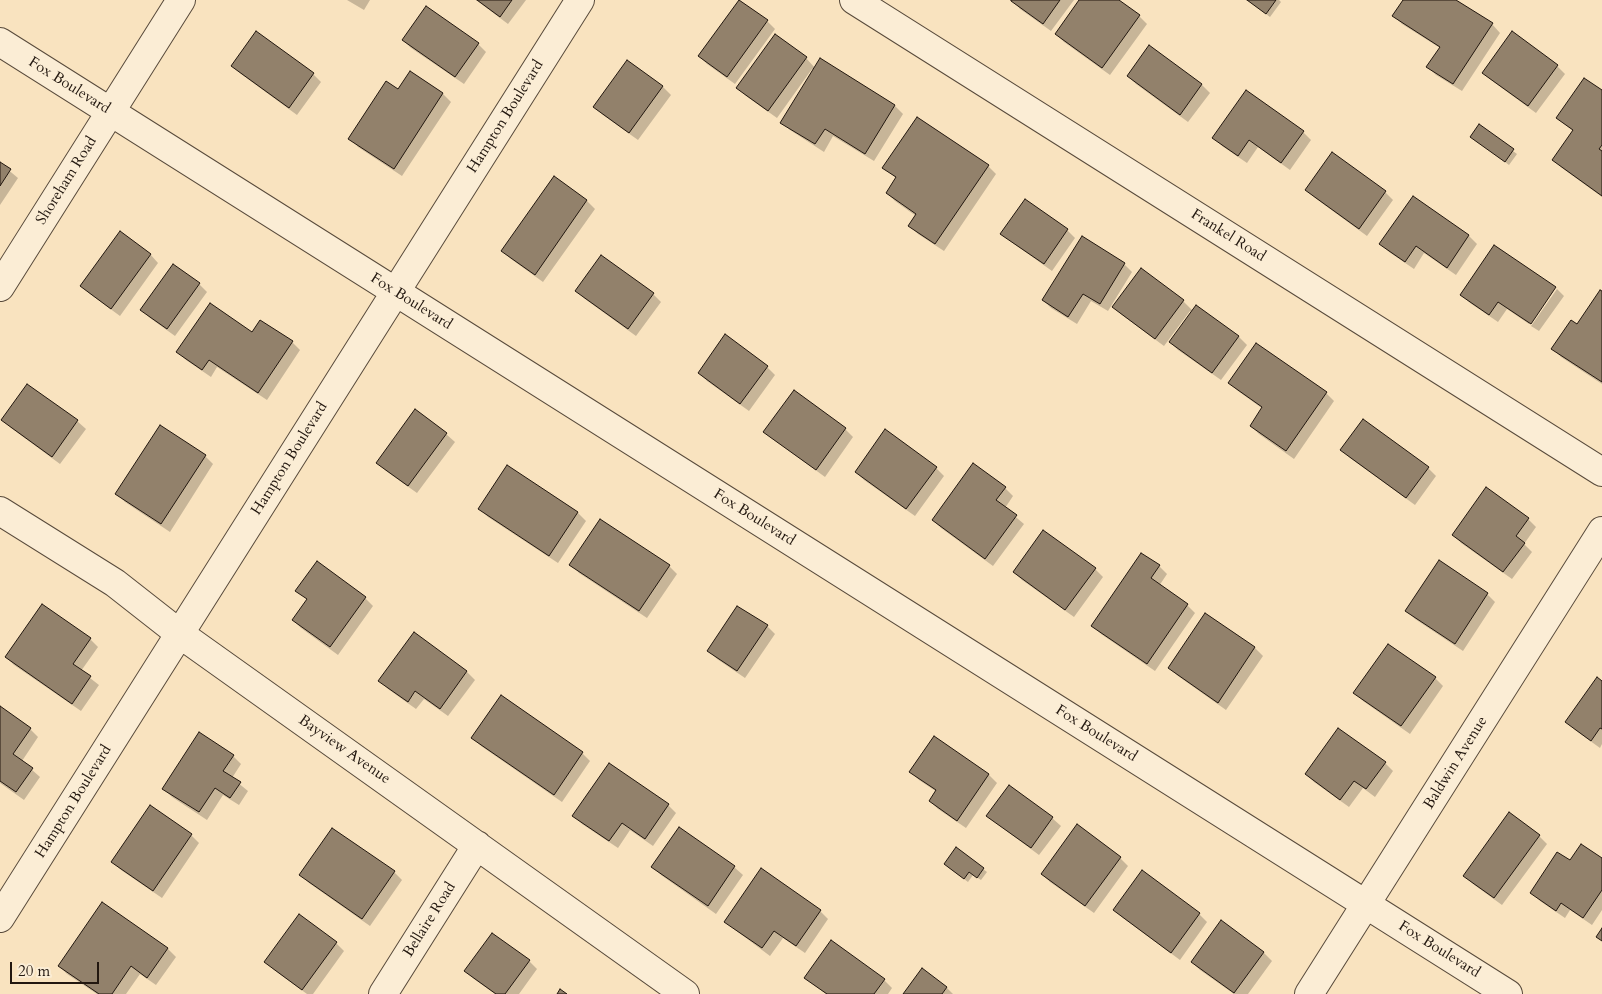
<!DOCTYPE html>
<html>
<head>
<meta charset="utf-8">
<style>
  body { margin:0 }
  #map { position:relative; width:1602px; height:994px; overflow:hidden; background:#f9e3bf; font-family:Cardo,serif }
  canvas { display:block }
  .scale { position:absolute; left:10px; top:962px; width:89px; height:22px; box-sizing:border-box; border:2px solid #22170f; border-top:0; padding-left:6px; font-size:15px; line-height:18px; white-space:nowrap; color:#22170f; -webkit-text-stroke:4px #fbedd5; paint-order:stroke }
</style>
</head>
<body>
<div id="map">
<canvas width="1602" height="994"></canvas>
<div class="scale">20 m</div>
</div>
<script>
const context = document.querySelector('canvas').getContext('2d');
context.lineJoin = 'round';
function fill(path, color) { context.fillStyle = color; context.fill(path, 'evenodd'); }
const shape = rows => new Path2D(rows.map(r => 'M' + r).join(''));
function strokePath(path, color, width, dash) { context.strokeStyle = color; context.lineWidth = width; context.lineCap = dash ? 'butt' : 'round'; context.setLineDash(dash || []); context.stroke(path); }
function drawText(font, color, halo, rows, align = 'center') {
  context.font = font + ' Cardo,serif'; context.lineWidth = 4; context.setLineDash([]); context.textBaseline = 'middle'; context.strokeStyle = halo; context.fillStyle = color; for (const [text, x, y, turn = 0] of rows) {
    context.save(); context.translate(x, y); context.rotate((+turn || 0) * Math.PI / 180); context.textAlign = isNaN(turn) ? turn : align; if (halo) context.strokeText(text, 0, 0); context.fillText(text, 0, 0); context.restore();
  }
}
fill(shape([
  [347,0,370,0,364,10],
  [476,0,526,0,508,24],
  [1013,0,1074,0,1051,31,1020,9],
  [1081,0,1117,0,1139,16,1147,24,1110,75,1064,42,1056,34],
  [1247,0,1279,0,1281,2,1270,17],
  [1404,0,1454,0,1492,24,1500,33,1462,91,1436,75,1428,67,1440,48,1402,24,1394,16],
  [739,1,767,21,775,29,735,84,707,64,699,56],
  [256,33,313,74,321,82,297,115,241,74,232,66],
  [775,36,806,58,815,68,895,106,903,114,874,161,833,136,824,152,790,130,782,122,814,70,812,69,777,118,746,96,738,88],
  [403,40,478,44,486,52,464,84,411,48],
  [1149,47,1202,85,1210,93,1188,122,1136,84,1128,76],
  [628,61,663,87,671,95,638,140,603,115,595,107],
  [1557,66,1565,74,1536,113,1491,80,1483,72],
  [410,72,443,94,451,102,402,176,358,147,350,138,399,90],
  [1602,92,1602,197,1562,168,1554,160,1574,132,1557,118],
  [1479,126,1517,154,1509,165,1475,140],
  [1303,132,1311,140,1290,170,1258,147,1247,163,1222,146,1214,137],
  [0,163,18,178,0,205],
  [988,166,996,174,944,251,918,234,910,226,916,216,895,201,887,193,897,179,884,168],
  [554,178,587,201,595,209,543,282,511,259,503,251],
  [1307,190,1385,192,1393,200,1367,236,1315,198],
  [1413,198,1469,236,1477,244,1456,275,1424,253,1414,269,1389,252,1381,244],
  [1067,230,1075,238,1052,271,1010,241,1002,233],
  [1082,238,1124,264,1132,272,1108,311,1091,301,1077,324,1051,308,1043,300],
  [150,254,158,263,120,316,90,294,82,286],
  [199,284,207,292,175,336,150,318,142,310],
  [1554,288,1529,324,1507,309,1498,322,1470,303,1462,295],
  [1557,289,1564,296,1539,331,1531,326],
  [577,291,653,294,661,302,636,336,585,299],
  [1602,293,1602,384,1561,357,1553,349,1578,326],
  [1183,301,1193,311,1196,307,1239,337,1247,345,1221,380,1178,350,1170,342,1192,312,1190,311,1164,346,1122,315,1114,307],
  [253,333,292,342,300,350,267,400,217,367,211,377,186,360,178,352],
  [767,367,775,375,749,411,707,381,699,372],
  [1230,383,1326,393,1334,401,1294,459,1259,434,1251,426,1263,409,1238,391],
  [28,385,77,421,86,429,60,464,11,428,3,420],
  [794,392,845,429,853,437,825,477,773,439,765,431],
  [446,434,455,442,417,493,386,471,378,463],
  [1342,450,1428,468,1436,476,1415,505,1350,458],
  [205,456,213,464,170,532,125,502,117,494],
  [973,465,1005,488,1013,496,1005,508,1024,524,993,566,941,528,933,520],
  [507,467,578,513,586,521,558,563,488,517,480,509],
  [936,468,944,476,915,516,864,480,856,472],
  [1528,519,1536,527,1524,544,1532,552,1512,579,1461,543,1453,534],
  [1439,562,1487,594,1495,602,1463,651,1415,619,1407,611],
  [317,563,365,598,373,606,338,655,301,628,293,620,308,600,297,591],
  [571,564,669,566,677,574,647,618,579,573],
  [1159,566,1167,574,1159,586,1187,605,1195,613,1155,671,1101,634,1093,626],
  [1095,569,1103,577,1074,617,1022,580,1014,572],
  [1206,615,1255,648,1263,656,1226,710,1178,676,1169,668],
  [767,626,775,634,745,678,717,659,709,651],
  [414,634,467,672,475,680,448,716,424,699,416,709,388,689,380,680],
  [90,639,98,647,81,671,99,685,81,711,14,665,6,657],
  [1435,678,1443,686,1410,734,1363,701,1355,693],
  [1602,682,1602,744,1600,748,1575,730,1567,722],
  [0,708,30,729,38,737,22,761,40,777,24,800,0,783],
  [473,738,582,753,590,761,562,802,481,746],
  [934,738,989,775,997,783,966,828,938,809,930,801,937,792,919,780,911,772],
  [233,756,241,764,232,778,248,791,239,805,223,795,207,820,172,797,164,789],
  [1385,763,1393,771,1375,797,1363,788,1349,807,1314,782,1306,774],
  [1009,786,1052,818,1061,826,1039,855,996,823,988,815],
  [668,805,676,813,653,846,630,830,618,848,582,824,574,816],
  [333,829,394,872,402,880,370,926,309,883,301,875],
  [679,829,734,867,743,875,716,914,661,875,653,867],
  [191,835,199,843,162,898,121,870,112,862],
  [1539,836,1547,844,1502,905,1473,884,1465,876],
  [1120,858,1128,866,1094,913,1050,882,1042,874],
  [1602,860,1602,910,1592,925,1570,910,1565,918,1540,901,1532,892,1570,862],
  [949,868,983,869,987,872,981,880,973,875,968,882],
  [102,903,168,949,176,957,156,985,140,974,126,994,97,994,67,974,59,966],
  [1115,910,1199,914,1207,922,1180,960,1123,918],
  [820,911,828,919,805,953,783,938,770,956,734,929,726,921],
  [299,916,336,943,344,951,313,994,307,994,274,970,266,962],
  [1221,922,1264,953,1272,961,1248,994,1234,994,1200,970,1192,962],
  [492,935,529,961,537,969,519,994,495,994,474,979,466,971],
  [832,942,884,980,892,988,888,994,826,994,814,985,806,977],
  [946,987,953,994,905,994]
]), '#0003');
const building = shape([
  [477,0,512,0,500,17,477,0],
  [739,0,768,20,727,77,698,56,739,0],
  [1011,0,1060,0,1043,24,1011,1,1011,0],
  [1079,0,1119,0,1140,15,1102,68,1055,34,1079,0],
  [1247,0,1276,0,1266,14,1247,0],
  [1403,0,1456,0,1493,23,1453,84,1426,67,1440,47,1392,16,1403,0],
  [426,6,479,43,455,77,402,40,426,6],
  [256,31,314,73,289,108,231,66,256,31],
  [1512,31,1558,65,1528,106,1482,73,1512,31],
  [775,34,807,57,768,111,736,88,775,34],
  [1149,45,1202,84,1180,115,1127,76,1149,45],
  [820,58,895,105,865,154,825,129,815,144,780,123,820,58],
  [627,60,663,86,629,133,593,107,627,60],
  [410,71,443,93,394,169,348,139,386,81,398,89,410,71],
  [1584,78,1602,90,1602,145,1599,149,1602,151,1602,196,1552,160,1573,130,1556,118,1584,78],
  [1246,90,1304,131,1281,163,1249,140,1238,156,1212,138,1246,90],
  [917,117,989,165,935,244,908,226,916,214,886,193,896,177,882,168,917,117],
  [1479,124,1514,149,1505,162,1470,137,1479,124],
  [1332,152,1386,191,1359,229,1305,190,1332,152],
  [0,162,11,169,0,186,0,162],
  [554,176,587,200,535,275,501,251,554,176],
  [1413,196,1469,235,1447,268,1416,246,1405,262,1379,244,1413,196],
  [1025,199,1068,229,1044,264,1000,234,1025,199],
  [120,231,151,254,111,309,80,286,120,231],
  [1082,236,1125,263,1100,304,1083,294,1068,317,1042,300,1082,236],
  [1494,245,1556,287,1531,324,1498,302,1489,315,1460,295,1494,245],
  [601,255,654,293,628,329,575,291,601,255],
  [173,264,200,283,167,329,140,310,173,264],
  [1141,268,1184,300,1155,339,1112,307,1141,268],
  [1600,290,1602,291,1602,382,1551,349,1571,320,1577,324,1600,290],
  [210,303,252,332,260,320,293,341,258,393,209,360,202,370,176,352,210,303],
  [1196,305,1239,336,1212,373,1169,342,1196,305],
  [725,334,768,366,740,404,698,373,725,334],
  [1256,343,1327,392,1286,451,1250,426,1262,407,1228,383,1256,343],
  [27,384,78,420,52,457,1,420,27,384],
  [794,390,846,428,816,470,763,432,794,390],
  [415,409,447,433,408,486,376,463,415,409],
  [1363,419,1429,467,1406,498,1340,450,1363,419],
  [160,425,206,455,161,524,115,494,160,425],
  [885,429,937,467,906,509,855,472,885,429],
  [973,463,1006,487,996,500,1017,515,985,559,932,520,973,463],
  [507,465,578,512,549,556,478,509,507,465],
  [1486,487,1529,518,1516,536,1525,543,1503,572,1452,535,1486,487],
  [600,519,670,565,639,611,569,565,600,519],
  [1043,530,1096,568,1065,610,1013,572,1043,530],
  [1141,553,1160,565,1151,578,1188,604,1147,664,1091,626,1141,553],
  [1439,560,1488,593,1455,644,1405,611,1439,560],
  [317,561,366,597,330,647,292,620,307,599,295,591,317,561],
  [42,604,91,638,73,664,91,676,72,704,5,657,42,604],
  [737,606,768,625,737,671,707,651,737,606],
  [1205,613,1255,647,1218,703,1168,668,1205,613],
  [414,632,467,671,440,709,415,691,408,702,378,681,414,632],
  [1388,644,1436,677,1401,726,1353,693,1388,644],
  [1597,677,1602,681,1602,729,1600,728,1591,741,1565,722,1597,677],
  [501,695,583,752,554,795,471,738,501,695],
  [0,706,31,728,13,754,33,768,16,792,0,781,0,706],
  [1338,728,1386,762,1366,789,1354,781,1340,800,1305,774,1338,728],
  [199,732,234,755,223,771,241,782,230,798,215,788,199,812,162,789,199,732],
  [934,736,989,774,957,821,929,801,936,790,909,772,934,736],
  [609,763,669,804,645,839,622,823,609,841,572,816,609,763],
  [1009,785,1053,817,1031,848,986,816,1009,785],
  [150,805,192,834,153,891,111,862,150,805],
  [1509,812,1540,835,1494,898,1463,876,1509,812],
  [1077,824,1121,857,1085,906,1041,874,1077,824],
  [679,827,735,866,708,906,651,867,679,827],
  [332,828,395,871,362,919,299,875,332,828],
  [1581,844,1602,858,1602,890,1583,918,1561,903,1556,911,1530,893,1557,852,1570,860,1581,844],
  [956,847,984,868,977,878,969,872,964,879,944,864,956,847],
  [761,868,821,910,796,946,774,931,762,948,724,922,761,868],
  [1142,870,1200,913,1171,953,1113,910,1142,870],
  [102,902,168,948,147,978,131,966,112,994,99,994,58,966,102,902],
  [299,914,337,942,302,990,264,962,299,914],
  [1221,920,1264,952,1234,993,1191,962,1221,920],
  [1602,928,1602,941,1596,937,1602,928],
  [492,933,530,960,505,994,496,994,464,971,492,933],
  [831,940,885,979,874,994,827,994,804,978,831,940],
  [922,968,947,987,942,994,903,994,922,968],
  [560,989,567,994,557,994,560,989]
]);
fill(building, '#92816b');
strokePath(building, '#22170f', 1);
const minor = shape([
  [854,0,1602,472],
  [0,42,1508,994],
  [0,287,181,0],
  [0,511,115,583,180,634,685,994],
  [0,918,580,0],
  [383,994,477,845],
  [1309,994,1602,531]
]);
strokePath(minor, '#584a3b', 30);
strokePath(minor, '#fbedd5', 28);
drawText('15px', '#22170f', '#fbedd5', [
  ["Fox Boulevard",69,86,32],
  ["Hampton Boulevard",506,117,-58],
  ["Shoreham Road",67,181,-58],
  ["Frankel Road",1228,236,32],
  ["Fox Boulevard",411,302,32],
  ["Hampton Boulevard",290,459,-58],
  ["Fox Boulevard",754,518,32],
  ["Fox Boulevard",1096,734,32],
  ["Bayview Avenue",344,750,35],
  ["Baldwin Avenue",1456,763,-58],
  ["Hampton Boulevard",74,802,-58],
  ["Bellaire Road",430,920,-58],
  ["Fox Boulevard",1439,950,32]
]);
</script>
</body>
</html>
